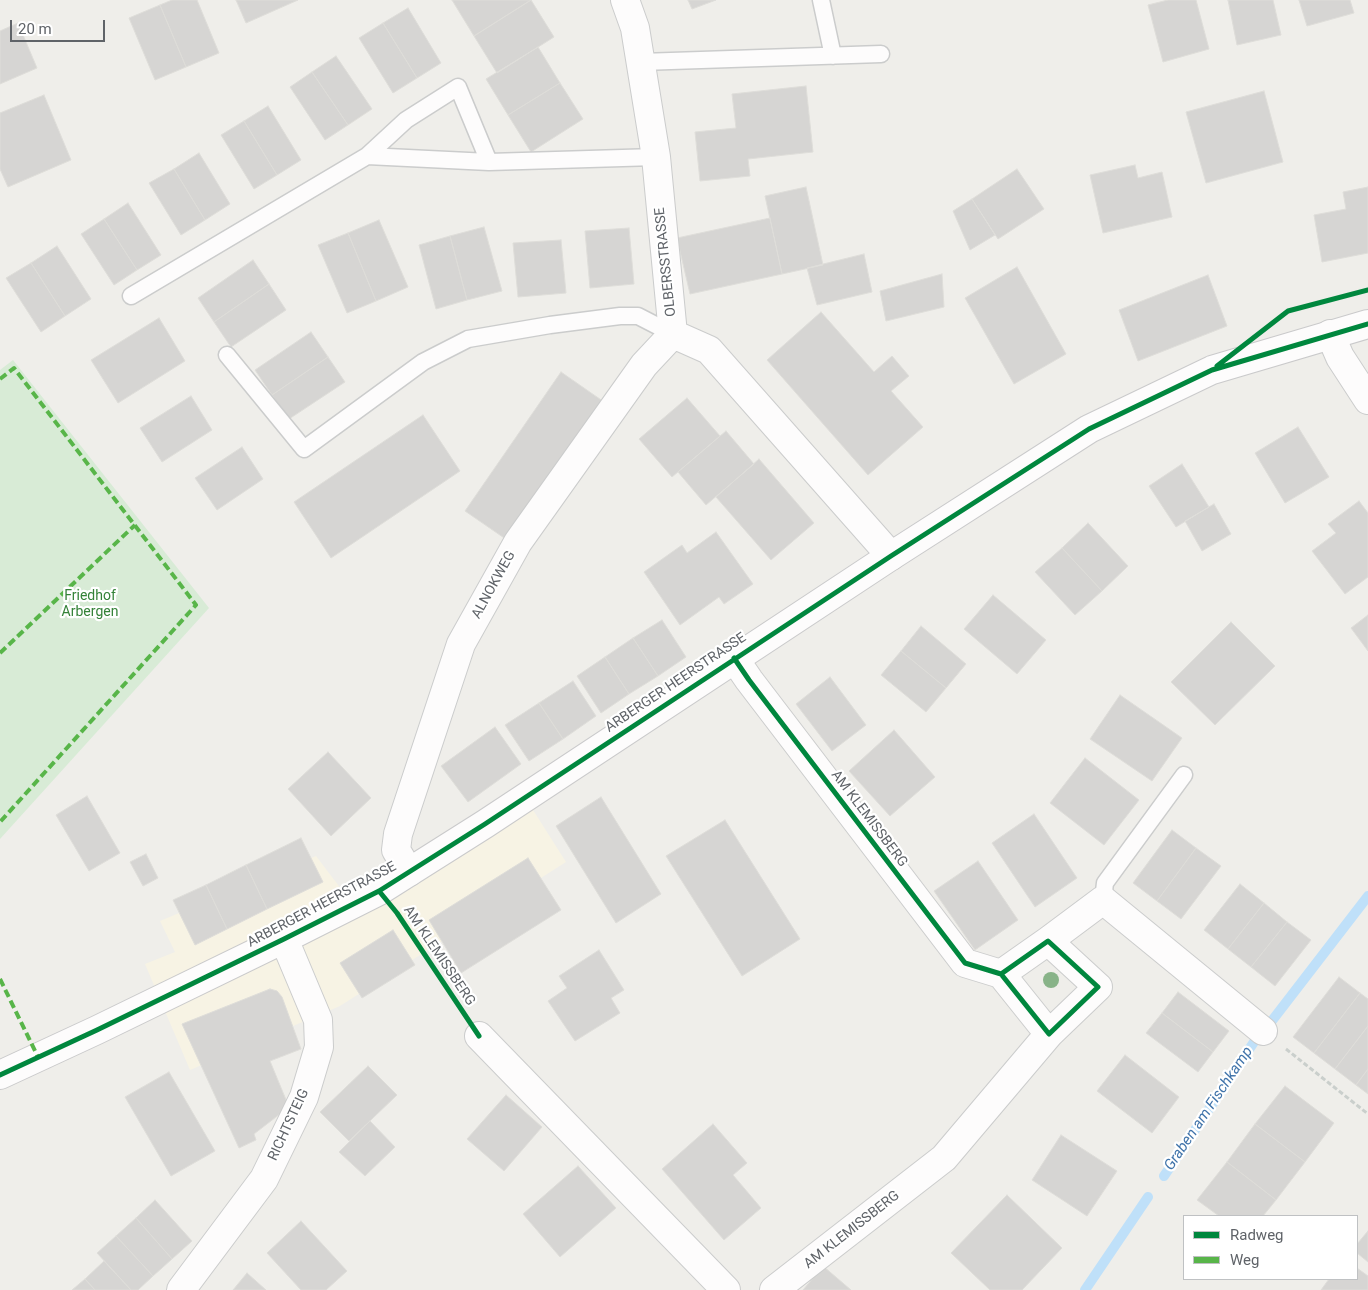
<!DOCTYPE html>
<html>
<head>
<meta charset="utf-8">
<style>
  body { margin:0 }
  #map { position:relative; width:1368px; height:1290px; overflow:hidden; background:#efeeea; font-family:Roboto,sans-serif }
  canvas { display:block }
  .legend { position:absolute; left:1183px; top:1215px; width:175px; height:65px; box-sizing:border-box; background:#fff; border:1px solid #bfc1c3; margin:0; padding:6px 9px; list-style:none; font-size:15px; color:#5f6368 }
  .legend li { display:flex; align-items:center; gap:10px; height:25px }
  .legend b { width:25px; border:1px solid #bfc1c3 }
  .scale { position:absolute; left:10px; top:20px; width:95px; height:22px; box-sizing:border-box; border:2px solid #5f6368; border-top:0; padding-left:6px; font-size:15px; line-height:18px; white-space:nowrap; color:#5f6368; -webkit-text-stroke:4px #fff; paint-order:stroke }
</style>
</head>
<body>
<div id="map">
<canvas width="1368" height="1290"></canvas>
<ul class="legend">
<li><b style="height:6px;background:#00873e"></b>Radweg</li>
<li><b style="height:6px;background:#58b549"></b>Weg</li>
</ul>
<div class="scale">20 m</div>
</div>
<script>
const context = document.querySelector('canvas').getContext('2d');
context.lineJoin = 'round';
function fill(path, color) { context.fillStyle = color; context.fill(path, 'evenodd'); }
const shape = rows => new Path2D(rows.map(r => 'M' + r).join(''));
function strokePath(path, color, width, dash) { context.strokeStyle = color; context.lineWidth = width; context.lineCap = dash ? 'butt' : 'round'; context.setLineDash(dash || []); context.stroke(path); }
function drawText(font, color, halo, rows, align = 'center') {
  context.font = font + ' Roboto,sans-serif'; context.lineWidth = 4.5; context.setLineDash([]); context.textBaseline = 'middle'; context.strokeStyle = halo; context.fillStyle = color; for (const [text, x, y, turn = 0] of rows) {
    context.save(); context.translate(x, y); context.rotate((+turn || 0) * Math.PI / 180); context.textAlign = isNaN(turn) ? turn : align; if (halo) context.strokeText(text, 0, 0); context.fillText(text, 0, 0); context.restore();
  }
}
fill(shape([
  [521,791,566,862,340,1006,190,1070,145,964,175,952,160,921,316,856,348,898]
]), '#f7f3e4');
fill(shape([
  [13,360,209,608,0,839,0,370]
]), '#d8ebd6');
strokePath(shape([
  [1271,1022,1368,896],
  [1164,1176,1254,1042],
  [1085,1290,1148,1197]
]), '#bfe0f9', 10);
const building = shape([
  [172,0,197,0,219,53,186,67,160,5,172,0],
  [236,0,298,0,246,23,236,0],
  [452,0,531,0,474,36,452,0],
  [531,0,554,37,497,73,474,36,531,0],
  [688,0,716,0,692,9,688,0],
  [1168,0,1196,0,1209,49,1163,62,1148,5,1168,0],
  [1228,0,1273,0,1281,35,1237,45,1228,0],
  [1299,0,1350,0,1354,13,1307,26,1299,0],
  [160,5,186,67,155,80,129,18,160,5],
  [408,8,441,63,417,78,383,23,408,8],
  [18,23,37,68,0,84,0,31,18,23],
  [383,23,417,78,393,93,359,38,383,23],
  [538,47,560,83,508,115,486,79,538,47],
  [336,56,372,109,348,125,312,72,336,56],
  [312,72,348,125,325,140,290,87,312,72],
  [560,83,583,119,531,152,508,115,560,83],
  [806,86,813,152,748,159,750,176,700,181,695,132,736,128,732,94,806,86],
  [1264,91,1283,162,1206,183,1186,112,1264,91],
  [44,95,71,160,8,187,0,169,0,113,44,95],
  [268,106,301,160,277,175,244,121,268,106],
  [244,121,277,175,254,189,221,135,244,121],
  [199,153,230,204,205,220,174,169,199,153],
  [1135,165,1138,178,1162,172,1172,217,1103,233,1090,175,1135,165],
  [174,169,205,220,181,235,149,183,174,169],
  [1017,169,1044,209,998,239,972,199,1017,169],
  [806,187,823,265,782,274,765,196,806,187],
  [1368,187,1368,253,1322,262,1314,215,1346,209,1343,192,1368,187],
  [972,199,995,235,970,250,953,211,972,199],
  [128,203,161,255,137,270,104,219,128,203],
  [770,218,782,274,690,294,677,238,770,218],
  [104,219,137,270,114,285,81,234,104,219],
  [379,220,408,287,376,301,348,233,379,220],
  [484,227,502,291,467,300,450,236,484,227],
  [629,228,634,284,590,288,585,231,629,228],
  [348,233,376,301,347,313,318,245,348,233],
  [450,236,467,300,436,309,419,245,450,236],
  [561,240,566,293,518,297,513,243,561,240],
  [57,246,91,299,65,316,31,263,57,246],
  [864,254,872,292,817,305,807,268,864,254],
  [253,260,269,284,214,322,198,298,253,260],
  [31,263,65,316,41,332,6,278,31,263],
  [1017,267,1066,354,1014,384,965,298,1017,267],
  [942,274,944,307,886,321,880,291,942,274],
  [1208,275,1227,326,1138,361,1119,310,1208,275],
  [269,284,286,310,231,347,214,322,269,284],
  [821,312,874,372,892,356,909,376,891,391,923,427,868,475,767,360,821,312],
  [159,318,185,361,118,403,91,360,159,318],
  [311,332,328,357,272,395,255,370,311,332],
  [328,357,345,382,289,419,272,395,328,357],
  [561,372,607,404,510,542,465,511,561,372],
  [191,396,212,430,162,462,140,428,191,396],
  [687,398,720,436,672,477,639,439,687,398],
  [423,415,460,471,331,558,294,502,423,415],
  [1298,427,1329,477,1285,503,1255,453,1298,427],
  [726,431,754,464,706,505,678,472,726,431],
  [242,447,263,479,217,510,195,478,242,447],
  [759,459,814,523,771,560,716,497,759,459],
  [1182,464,1209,507,1176,527,1149,486,1182,464],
  [1359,501,1368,513,1368,577,1345,594,1312,551,1336,533,1328,524,1359,501],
  [1214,504,1231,534,1202,551,1185,521,1214,504],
  [1088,523,1128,566,1102,591,1062,548,1088,523],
  [716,532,753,584,724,604,719,597,680,625,644,572,682,545,687,553,716,532],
  [1062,548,1102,591,1075,615,1035,572,1062,548],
  [993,595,1046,640,1017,674,964,629,993,595],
  [1368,615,1368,651,1351,628,1368,615],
  [662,620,686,657,658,676,633,638,662,620],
  [1231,622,1275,666,1215,725,1171,682,1231,622],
  [921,626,966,664,946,688,901,651,921,626],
  [633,638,658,676,629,694,605,657,633,638],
  [901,651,946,688,926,712,881,675,901,651],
  [605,657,629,694,601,713,577,676,605,657],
  [830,677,866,725,832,751,796,704,830,677],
  [573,681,596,716,563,739,539,703,573,681],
  [1120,695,1182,738,1152,781,1090,739,1120,695],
  [539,703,563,739,529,761,505,725,539,703],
  [495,727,521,764,468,802,441,766,495,727],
  [894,730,935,777,890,816,849,771,894,730],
  [328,752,371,798,331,836,288,789,328,752],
  [1085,758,1139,800,1104,845,1050,803,1085,758],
  [87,796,120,853,89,871,56,815,87,796],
  [601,797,661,894,616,923,556,826,601,797],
  [1034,814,1077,878,1035,907,992,843,1034,814],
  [725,820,800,939,742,976,666,856,725,820],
  [1172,830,1196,848,1157,901,1133,883,1172,830],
  [301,838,323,882,267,909,246,865,301,838],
  [1196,848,1221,866,1181,919,1157,901,1196,848],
  [146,854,158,878,143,886,130,862,146,854],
  [528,858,561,910,461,973,429,920,528,858],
  [978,861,1018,920,975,950,934,891,978,861],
  [246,865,267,909,227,929,206,885,246,865],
  [1240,884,1264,903,1228,949,1204,930,1240,884],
  [206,885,227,929,195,945,173,900,206,885],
  [1264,903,1287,922,1251,967,1228,949,1264,903],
  [1287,922,1311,940,1275,986,1251,967,1287,922],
  [393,930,415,965,362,998,340,963,393,930],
  [599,950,624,990,611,998,620,1013,575,1041,548,1001,567,988,559,976,599,950],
  [1339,977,1360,993,1314,1053,1293,1037,1339,977],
  [270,989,277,991,282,997,301,1049,270,1061,289,1107,254,1134,256,1140,239,1148,182,1024,270,989],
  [1178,992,1229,1031,1213,1052,1162,1013,1178,992],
  [1360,993,1368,999,1368,1026,1335,1069,1314,1053,1360,993],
  [1162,1013,1213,1052,1198,1072,1146,1033,1162,1013],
  [1368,1026,1368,1069,1356,1085,1335,1069,1368,1026],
  [1125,1055,1179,1097,1152,1133,1097,1091,1125,1055],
  [368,1066,397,1095,349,1141,320,1112,368,1066],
  [1368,1069,1368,1094,1356,1085,1368,1069],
  [169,1072,215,1151,171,1176,125,1097,169,1072],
  [1285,1086,1334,1123,1305,1162,1255,1124,1285,1086],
  [506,1095,542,1127,504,1171,467,1139,506,1095],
  [370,1121,395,1147,365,1176,339,1152,370,1121],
  [713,1124,747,1163,733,1175,761,1208,724,1240,662,1169,713,1124],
  [1255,1124,1305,1162,1276,1200,1227,1162,1255,1124],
  [1061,1135,1117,1171,1087,1216,1032,1180,1061,1135],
  [1227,1162,1276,1200,1263,1216,1219,1216,1197,1200,1227,1162],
  [578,1166,616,1208,560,1257,523,1214,578,1166],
  [1007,1195,1062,1248,1022,1290,990,1290,951,1253,1007,1195],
  [155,1200,192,1241,172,1259,136,1218,155,1200],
  [136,1218,172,1259,153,1276,116,1236,136,1218],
  [301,1221,347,1271,326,1290,301,1290,267,1253,301,1221],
  [1368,1231,1368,1262,1357,1253,1357,1244,1368,1231],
  [116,1236,153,1276,138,1290,131,1290,97,1253,116,1236],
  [104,1261,131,1290,95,1290,85,1279,104,1261],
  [823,1266,851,1290,803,1290,823,1266],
  [1357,1268,1368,1276,1368,1290,1321,1290,1329,1279,1357,1279,1357,1268],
  [247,1273,266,1290,233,1290,247,1273],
  [85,1279,95,1290,72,1290,85,1279]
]);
fill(building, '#d6d5d3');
strokePath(building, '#deddd9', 1);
const lane = shape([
  [821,0,833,56],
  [641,62,881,54],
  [367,156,406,120,458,87,489,162],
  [131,296,367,156,489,162,656,157],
  [227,355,304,449,423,362,468,339,550,325,620,316,638,316,673,334],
  [1103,900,1105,883,1184,775]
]);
const street = shape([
  [625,0,635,28,656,157,673,334,709,350,891,556],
  [1330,334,1340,357,1368,400],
  [734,658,749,680,965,963,1001,974,1049,1034,1098,987,1048,941,1001,974],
  [409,872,396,850,398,834,461,644,518,542,644,365,673,334],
  [1048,941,1103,900,1263,1031],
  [479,1036,726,1290],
  [181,1290,264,1179,304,1097,319,1047,318,1020,284,939],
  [774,1290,944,1158,1049,1034]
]);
const secondary = shape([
  [0,1075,97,1030,284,939,379,891,485,824,891,556,1089,429,1212,370,1368,324]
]);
strokePath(lane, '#cbcccc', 19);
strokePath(street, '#cbcccc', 30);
strokePath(secondary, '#cacacb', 30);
strokePath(shape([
  [1286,1049,1368,1114]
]), '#cacfcc', 3, [5, 2.5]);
strokePath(lane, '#fdfcfc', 16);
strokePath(street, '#fdfcfc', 28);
strokePath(secondary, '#fdfcfc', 28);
strokePath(shape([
  [0,379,14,368,196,605,0,822],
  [0,653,135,525],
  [0,979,38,1057]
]), '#58b549', 4, [8, 4]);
strokePath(shape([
  [1217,366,1288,311,1368,290],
  [734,658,749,680,965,963,1001,974,1049,1034,1098,987,1048,941,1001,974],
  [379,891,397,913,479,1036],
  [0,1075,97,1030,284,939,379,891,485,824,891,556,1089,429,1212,370,1368,324]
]), '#00873e', 5);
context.fillStyle = '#88b388';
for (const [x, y] of [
  [1051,980]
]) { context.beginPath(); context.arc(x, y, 8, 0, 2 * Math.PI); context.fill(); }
drawText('14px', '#5f6368', '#fff', [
  ["OLBERSSTRASSE",666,262,-96],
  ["ALNOKWEG",494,585,-61],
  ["ARBERGER HEERSTRASSE",676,683,-34],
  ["AM KLEMISSBERG",869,819,53],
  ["ARBERGER HEERSTRASSE",322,905,-28],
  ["AM KLEMISSBERG",439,956,56],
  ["RICHTSTEIG",289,1125,-65],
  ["AM KLEMISSBERG",852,1230,-38]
]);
drawText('14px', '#348238', '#fff', [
  ["Friedhof",90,596],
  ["Arbergen",90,612]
]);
drawText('italic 15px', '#4174aa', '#fff', [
  ["Graben am Fischkamp",1209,1109,-56]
]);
</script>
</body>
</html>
